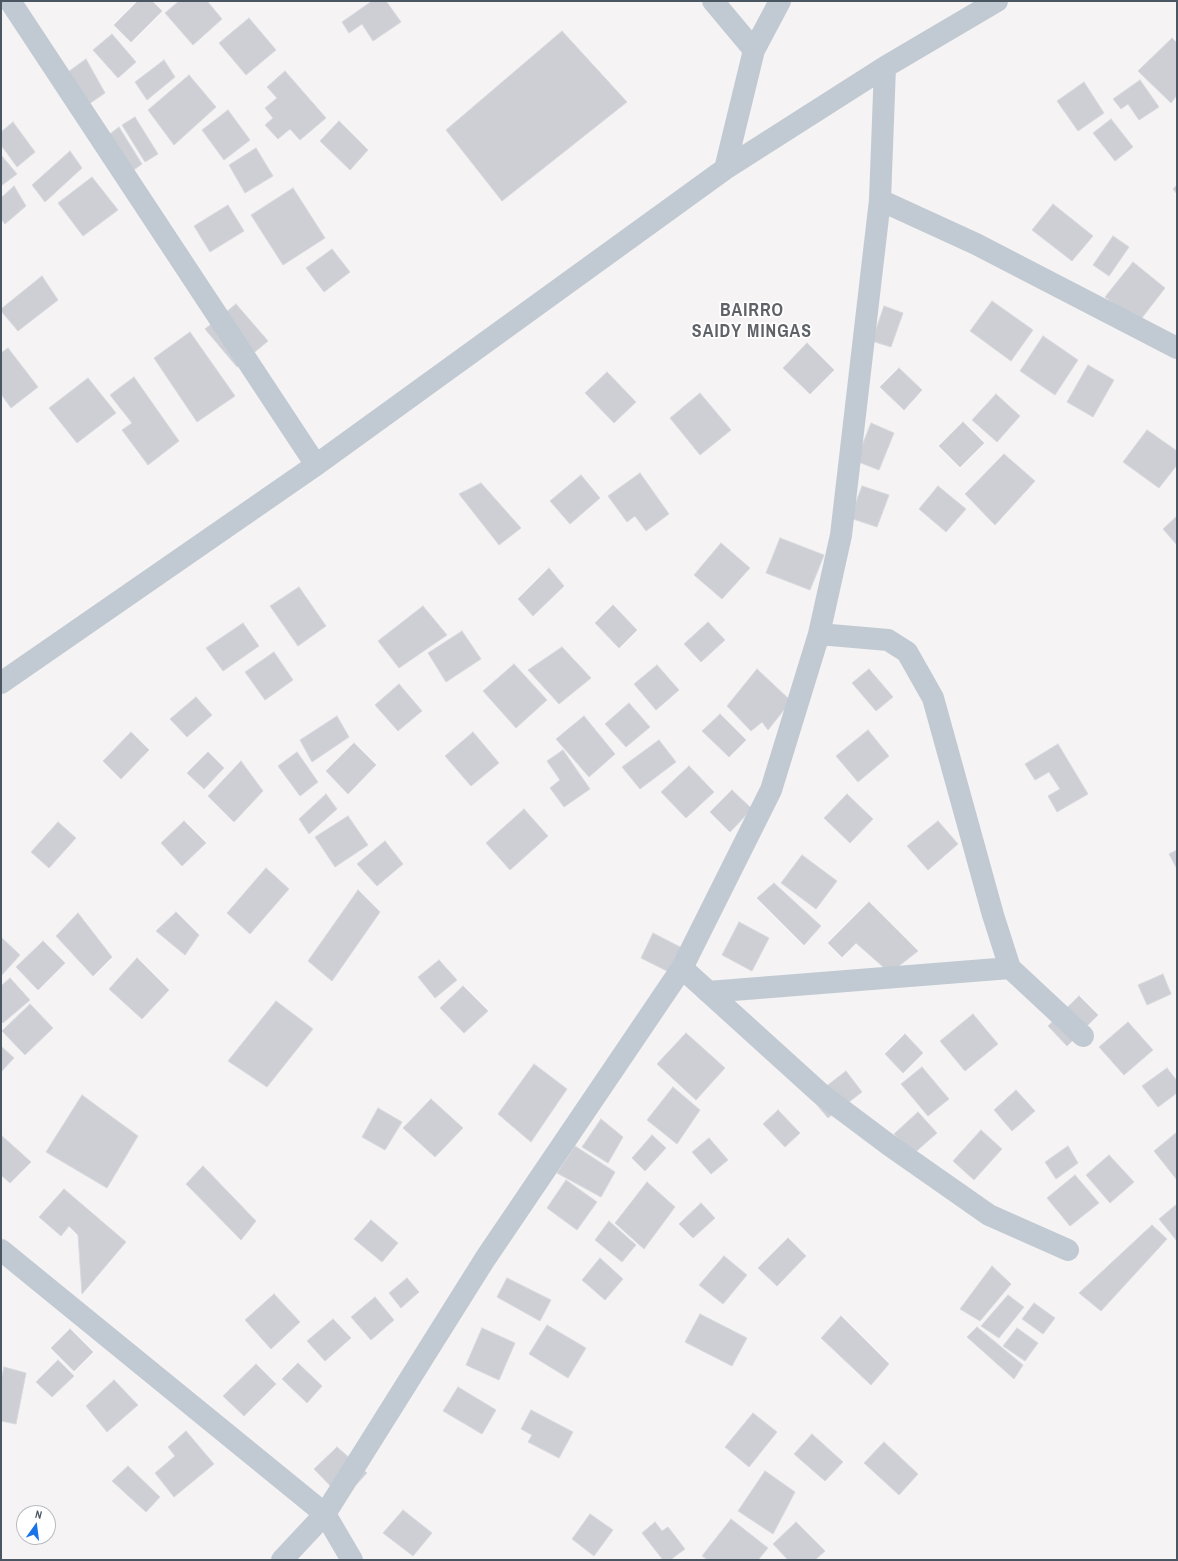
<!DOCTYPE html>
<html>
<head>
<meta charset="utf-8">
<style>
  body { margin:0 }
  #map { position:relative; width:1178px; height:1561px; overflow:hidden; background:#f5f3f3; font-family:"Archivo Narrow",sans-serif }
  canvas { display:block }
  .frame { position:absolute; inset:0; border:2px solid #4a5661; pointer-events:none }
  .north { position:absolute; left:16px; top:1505px; width:40px; height:40px; box-sizing:border-box; background:#fff; border:1px solid #b7bbc0; border-radius:50%; rotate:14deg; font-size:11px; font-weight:700; line-height:16px; text-align:center; color:#4a5661 }
  .north::after { content:''; display:block; margin:auto; width:14px; height:18px; background:#1a73e8; clip-path:polygon(50% 0,100% 100%,50% 72%,0 100%) }
</style>
</head>
<body>
<div id="map">
<canvas width="1178" height="1561"></canvas>
<div class="frame"></div>
<div class="north">N</div>
</div>
<script>
const context = document.querySelector('canvas').getContext('2d');
context.lineJoin = 'round';
function fill(path, color) { context.fillStyle = color; context.fill(path, 'evenodd'); }
const shape = rows => new Path2D(rows.map(r => 'M' + r).join(''));
function strokePath(path, color, width, dash) { context.strokeStyle = color; context.lineWidth = width; context.lineCap = dash ? 'butt' : 'round'; context.setLineDash(dash || []); context.stroke(path); }
function drawText(font, color, halo, rows, align = 'center') {
  context.font = font + ' "Archivo Narrow",sans-serif'; context.lineWidth = 3.5; context.setLineDash([]); context.textBaseline = 'middle'; context.strokeStyle = halo; context.fillStyle = color; for (const [text, x, y, turn = 0] of rows) {
    context.save(); context.translate(x, y); context.rotate((+turn || 0) * Math.PI / 180); context.textAlign = isNaN(turn) ? turn : align; if (halo) context.strokeText(text, 0, 0); context.fillText(text, 0, 0); context.restore();
  }
}
const building = shape([
  [138,1,152,1,162,11,131,42,114,25,138,1],
  [179,1,207,1,222,19,193,45,165,13,179,1],
  [372,1,386,1,401,22,373,41,362,24,349,33,342,22,372,1],
  [249,18,276,50,246,75,219,43,249,18],
  [562,31,627,102,502,201,446,130,562,31],
  [112,34,136,62,118,78,93,50,112,34],
  [1172,38,1177,43,1177,95,1171,103,1138,71,1172,38],
  [86,59,105,93,89,104,68,72,86,59],
  [164,60,175,77,147,100,135,82,164,60],
  [285,71,326,118,300,140,290,129,278,139,265,125,273,118,265,108,277,98,267,87,285,71],
  [189,75,216,107,174,145,148,110,189,75],
  [1140,80,1159,107,1139,120,1128,104,1121,109,1113,99,1140,80],
  [1084,82,1104,113,1078,131,1057,101,1084,82],
  [228,110,250,140,224,160,202,130,228,110],
  [135,117,158,154,145,162,122,125,135,117],
  [1111,119,1133,147,1115,161,1093,133,1111,119],
  [339,121,368,150,350,170,320,141,339,121],
  [13,122,35,152,17,167,1,145,1,132,13,122],
  [119,127,142,164,128,174,106,137,119,127],
  [256,148,273,176,245,193,229,165,256,148],
  [70,151,82,168,45,202,32,185,70,151],
  [1,155,17,174,1,186,1,155],
  [92,177,118,210,83,236,58,203,92,177],
  [1177,185,1177,194,1173,189,1177,185],
  [14,186,26,206,5,224,1,219,1,198,14,186],
  [293,188,325,238,283,265,251,215,293,188],
  [1053,204,1093,236,1072,261,1032,230,1053,204],
  [228,205,244,231,210,252,194,226,228,205],
  [1113,236,1129,247,1109,276,1093,265,1113,236],
  [332,249,350,272,324,292,306,268,332,249],
  [1133,262,1165,288,1138,323,1105,297,1133,262],
  [42,276,58,300,18,331,1,311,1,309,42,276],
  [992,301,1033,330,1011,361,970,331,992,301],
  [236,304,268,341,237,367,205,329,236,304],
  [884,306,903,313,891,347,872,341,884,306],
  [190,332,235,396,197,422,154,358,190,332],
  [1043,336,1078,360,1055,395,1020,371,1043,336],
  [807,343,834,370,810,394,783,368,807,343],
  [8,348,38,387,11,408,1,394,1,353,8,348],
  [1088,365,1114,380,1093,417,1067,402,1088,365],
  [899,368,922,390,904,410,880,387,899,368],
  [607,372,636,402,614,423,585,393,607,372],
  [134,377,179,441,148,465,122,430,132,423,110,395,134,377],
  [88,378,116,413,77,443,49,408,88,378],
  [700,393,731,430,700,455,670,418,700,393],
  [996,394,1020,416,997,442,972,420,996,394],
  [963,422,984,443,960,467,939,446,963,422],
  [871,423,894,433,879,470,856,461,871,423],
  [1147,430,1177,451,1177,465,1159,488,1123,462,1147,430],
  [1004,454,1035,481,995,525,965,494,1004,454],
  [640,473,669,514,646,531,635,516,627,522,608,496,640,473],
  [581,475,600,498,570,524,550,501,581,475],
  [481,483,521,528,499,545,459,494,481,483],
  [862,486,889,495,877,527,850,518,862,486],
  [938,486,966,509,946,532,919,509,938,486],
  [1177,516,1177,545,1163,529,1177,516],
  [780,538,824,555,810,590,766,573,780,538],
  [721,543,750,568,722,599,694,575,721,543],
  [549,568,564,586,533,616,518,599,549,568],
  [299,587,326,626,298,646,270,606,299,587],
  [613,605,637,630,619,648,595,623,613,605],
  [423,606,447,635,399,668,378,641,423,606],
  [708,622,725,640,701,662,684,644,708,622],
  [243,623,259,646,223,671,206,648,243,623],
  [462,631,481,659,446,682,428,653,462,631],
  [562,647,591,678,559,704,528,670,562,647],
  [274,652,293,680,265,700,245,672,274,652],
  [514,664,547,700,516,728,483,691,514,664],
  [657,665,679,690,656,710,634,684,657,665],
  [757,669,791,701,768,730,762,722,751,731,727,706,757,669],
  [869,669,893,697,876,711,852,683,869,669],
  [399,684,422,711,398,731,375,705,399,684],
  [196,697,212,715,187,737,170,719,196,697],
  [629,703,650,727,626,747,605,724,629,703],
  [720,714,746,740,729,757,702,731,720,714],
  [337,716,349,737,312,762,300,740,337,716],
  [584,716,615,754,589,777,556,739,584,716],
  [868,730,889,756,858,782,836,756,868,730],
  [131,732,149,750,121,779,103,761,131,732],
  [473,732,499,763,471,786,445,756,473,732],
  [659,740,676,762,640,789,622,767,659,740],
  [354,743,376,765,348,794,326,771,354,743],
  [1058,744,1088,794,1057,812,1048,796,1060,789,1049,772,1035,780,1025,764,1058,744],
  [563,750,590,789,564,807,550,788,560,780,547,761,563,750],
  [208,752,224,768,204,789,187,773,208,752],
  [297,752,318,782,300,796,278,766,297,752],
  [241,761,263,791,234,822,208,796,241,761],
  [689,766,714,792,686,818,661,792,689,766],
  [732,790,752,809,730,832,710,812,732,790],
  [326,794,337,809,309,834,299,819,326,794],
  [847,794,873,819,850,843,824,818,847,794],
  [524,809,548,836,510,870,486,843,524,809],
  [348,816,368,845,335,867,315,837,348,816],
  [184,821,206,843,182,866,161,843,184,821],
  [938,821,958,844,928,870,907,846,938,821],
  [58,822,76,838,49,868,31,852,58,822],
  [385,841,403,864,377,886,357,864,385,841],
  [1177,850,1177,869,1169,854,1177,850],
  [802,855,837,881,816,909,781,883,802,855],
  [266,868,289,889,250,934,227,913,266,868],
  [774,883,821,926,804,945,757,898,774,883],
  [358,890,380,912,332,981,308,961,358,890],
  [869,902,918,951,890,973,856,943,842,957,828,943,869,902],
  [176,912,199,935,185,955,156,931,176,912],
  [78,913,112,957,93,976,56,936,78,913],
  [739,922,769,938,752,971,722,955,739,922],
  [653,933,682,948,671,973,641,958,653,933],
  [1,937,20,955,1,976,1,937],
  [43,941,65,963,38,990,16,967,43,941],
  [137,958,169,990,142,1019,109,989,137,958],
  [439,960,457,980,435,998,418,977,439,960],
  [1163,974,1171,994,1147,1005,1138,985,1163,974],
  [10,978,30,1000,3,1023,1,1020,1,986,10,978],
  [463,986,488,1011,464,1033,440,1008,463,986],
  [1079,996,1098,1015,1067,1046,1048,1026,1079,996],
  [276,1001,313,1029,267,1087,228,1061,276,1001],
  [30,1004,53,1028,25,1055,2,1031,30,1004],
  [973,1014,998,1044,965,1071,940,1041,973,1014],
  [1128,1022,1153,1050,1124,1075,1099,1047,1128,1022],
  [686,1033,725,1068,696,1100,657,1064,686,1033],
  [905,1034,923,1053,903,1073,885,1054,905,1034],
  [1,1046,14,1058,1,1072,1,1046],
  [534,1064,567,1089,531,1142,498,1114,534,1064],
  [922,1067,949,1099,928,1116,901,1084,922,1067],
  [1167,1068,1177,1081,1177,1093,1158,1107,1142,1086,1167,1068],
  [846,1071,862,1092,828,1118,811,1098,846,1071],
  [673,1087,700,1110,677,1144,647,1120,673,1087],
  [1016,1090,1035,1111,1012,1131,994,1110,1016,1090],
  [82,1095,138,1136,107,1188,46,1152,82,1095],
  [431,1099,463,1128,435,1157,403,1128,431,1099],
  [378,1108,402,1122,385,1150,362,1137,378,1108],
  [778,1110,800,1133,785,1147,763,1124,778,1110],
  [918,1112,937,1133,912,1155,894,1134,918,1112],
  [601,1119,623,1137,608,1163,582,1147,601,1119],
  [981,1130,1002,1149,974,1180,953,1161,981,1130],
  [1177,1132,1177,1180,1154,1151,1177,1132],
  [1,1135,31,1162,10,1183,1,1175,1,1135],
  [652,1135,666,1148,645,1171,632,1158,652,1135],
  [709,1138,728,1160,711,1174,692,1152,709,1138],
  [575,1146,615,1172,601,1197,557,1173,575,1146],
  [1068,1146,1078,1163,1056,1179,1045,1162,1068,1146],
  [1109,1155,1134,1182,1110,1203,1086,1175,1109,1155],
  [203,1166,256,1221,241,1240,186,1184,203,1166],
  [1075,1175,1099,1203,1070,1226,1047,1198,1075,1175],
  [566,1180,597,1202,577,1230,547,1208,566,1180],
  [647,1182,675,1207,644,1249,615,1223,647,1182],
  [64,1189,126,1242,82,1294,78,1235,69,1226,61,1236,39,1217,64,1189],
  [701,1203,715,1218,693,1238,679,1224,701,1203],
  [1177,1204,1177,1241,1159,1219,1177,1204],
  [371,1220,398,1243,382,1262,354,1239,371,1220],
  [609,1221,636,1245,622,1262,595,1240,609,1221],
  [1152,1225,1167,1239,1101,1311,1079,1293,1152,1225],
  [788,1238,806,1256,777,1286,758,1268,788,1238],
  [724,1256,747,1275,723,1304,699,1285,724,1256],
  [600,1258,623,1279,605,1300,582,1280,600,1258],
  [992,1266,1011,1284,980,1321,960,1309,992,1266],
  [407,1278,419,1292,401,1308,389,1293,407,1278],
  [507,1278,551,1300,540,1321,497,1297,507,1278],
  [274,1294,300,1322,271,1349,245,1320,274,1294],
  [1008,1295,1024,1307,999,1338,981,1326,1008,1295],
  [375,1297,394,1320,371,1340,351,1317,375,1297],
  [1034,1303,1055,1318,1043,1334,1022,1319,1034,1303],
  [700,1314,747,1338,732,1366,685,1342,700,1314],
  [841,1316,889,1364,871,1385,821,1338,841,1316],
  [333,1319,351,1338,325,1361,307,1341,333,1319],
  [547,1325,586,1348,568,1378,529,1354,547,1325],
  [977,1327,1023,1365,1014,1379,967,1337,977,1327],
  [482,1328,515,1343,499,1380,466,1365,482,1328],
  [1017,1328,1038,1343,1025,1361,1003,1346,1017,1328],
  [70,1329,93,1352,74,1371,51,1348,70,1329],
  [58,1360,74,1376,52,1397,36,1382,58,1360],
  [298,1363,322,1386,307,1403,282,1379,298,1363],
  [256,1364,276,1384,244,1416,223,1396,256,1364],
  [4,1367,26,1373,16,1424,1,1421,1,1381,4,1367],
  [114,1380,138,1405,107,1432,86,1406,114,1380],
  [458,1387,496,1410,482,1434,443,1411,458,1387],
  [531,1410,573,1432,559,1458,528,1442,532,1435,521,1429,531,1410],
  [753,1413,777,1432,749,1467,725,1447,753,1413],
  [186,1431,214,1464,174,1497,155,1473,175,1456,168,1447,186,1431],
  [812,1434,843,1462,825,1481,794,1454,812,1434],
  [884,1442,918,1474,899,1495,864,1463,884,1442],
  [337,1447,367,1473,343,1499,314,1469,337,1447],
  [128,1466,160,1497,146,1512,112,1481,128,1466],
  [765,1471,795,1492,773,1534,738,1511,765,1471],
  [403,1510,432,1533,413,1556,383,1533,403,1510],
  [590,1514,613,1530,594,1556,572,1539,590,1514],
  [731,1519,768,1548,758,1560,708,1560,702,1556,731,1519],
  [655,1522,662,1531,668,1527,685,1549,670,1560,663,1560,642,1533,655,1522],
  [796,1522,825,1551,815,1560,788,1560,773,1544,796,1522]
]);
fill(building, '#cdcfd5');
strokePath(building, '#d7d9de', 1);
strokePath(shape([
  [10,1,316,465],
  [713,1,754,50],
  [725,169,754,50,780,1],
  [880,200,976,244,1177,348],
  [819,634,888,640,907,652,933,698,993,915,1010,968,1083,1036],
  [1,683,316,465,725,169,885,67,997,1],
  [682,968,821,1094,889,1145,989,1215,1068,1250],
  [708,992,1010,968],
  [1,1250,325,1514,352,1560],
  [282,1560,325,1514,485,1259,682,968,771,790,819,634,841,535,880,200,885,67]
]), '#c1cad2', 22);
context.letterSpacing = '1px';
drawText('bold 18px', '#5f6368', '#fff', [
  ["BAIRRO",752,311],
  ["SAIDY MINGAS",752,332]
]);
context.letterSpacing = '0px';
</script>
</body>
</html>
